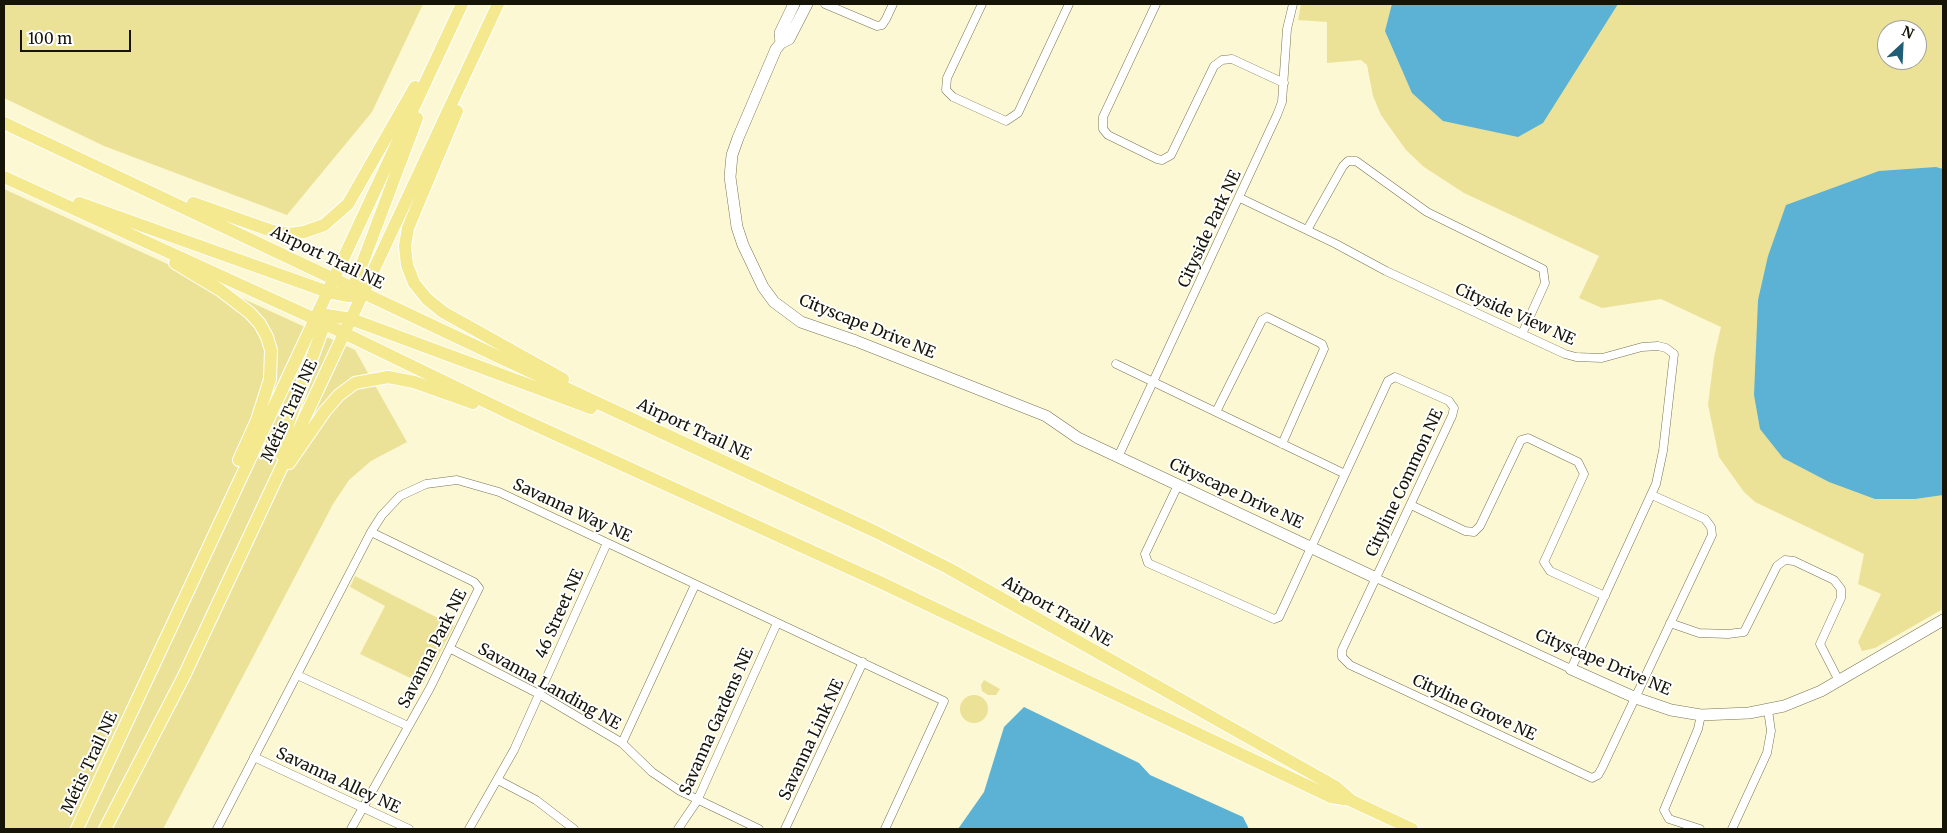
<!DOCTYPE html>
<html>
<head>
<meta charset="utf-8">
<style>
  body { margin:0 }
  #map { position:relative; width:1947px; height:833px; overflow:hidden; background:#fcf8d3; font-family:Merriweather,serif }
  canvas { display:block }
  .frame { position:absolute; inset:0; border:5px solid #151407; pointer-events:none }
  .north { position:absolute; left:1877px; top:20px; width:50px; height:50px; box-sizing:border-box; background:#fff; border:1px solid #a1a19c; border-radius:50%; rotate:25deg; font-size:14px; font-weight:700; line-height:20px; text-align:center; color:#151407 }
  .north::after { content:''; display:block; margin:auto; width:18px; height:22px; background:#1f5e74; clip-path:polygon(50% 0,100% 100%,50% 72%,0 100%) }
  .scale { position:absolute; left:20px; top:30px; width:111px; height:22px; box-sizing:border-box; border:2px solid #151407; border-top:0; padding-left:6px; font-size:15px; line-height:18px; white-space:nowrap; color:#151407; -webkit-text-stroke:4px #fff; paint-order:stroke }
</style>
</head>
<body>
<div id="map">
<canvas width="1947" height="833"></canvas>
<div class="frame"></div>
<div class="north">N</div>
<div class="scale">100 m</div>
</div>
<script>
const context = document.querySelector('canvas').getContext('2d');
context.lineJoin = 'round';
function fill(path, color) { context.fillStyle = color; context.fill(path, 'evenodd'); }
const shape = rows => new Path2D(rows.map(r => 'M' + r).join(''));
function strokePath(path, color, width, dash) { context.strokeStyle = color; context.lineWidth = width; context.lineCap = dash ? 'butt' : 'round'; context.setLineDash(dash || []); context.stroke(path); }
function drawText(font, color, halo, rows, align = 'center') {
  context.font = font + ' Merriweather,serif'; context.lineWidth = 4; context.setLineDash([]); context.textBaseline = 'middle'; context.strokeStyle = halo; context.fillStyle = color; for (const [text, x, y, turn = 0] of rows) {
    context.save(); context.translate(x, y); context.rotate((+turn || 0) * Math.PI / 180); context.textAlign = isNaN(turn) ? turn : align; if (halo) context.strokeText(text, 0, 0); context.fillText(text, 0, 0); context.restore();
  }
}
fill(shape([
  [4,4,423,4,372,112,287,215,104,146,4,98],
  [1301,4,1943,4,1943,609,1875,648,1862,651,1858,642,1881,594,1858,584,1864,554,1755,502,1744,492,1719,457,1708,405,1714,357,1721,327,1661,299,1602,308,1579,298,1599,256,1464,193,1424,167,1406,150,1381,115,1373,96,1367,65,1361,60,1327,63,1327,22,1298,20],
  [1887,30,1917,30,1917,60,1887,60],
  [4,189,355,350,407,442,371,461,349,480,333,504,163,829,4,829],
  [355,576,454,626,423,684,360,654,385,606,350,587],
  [984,680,1000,689,996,695,988,695,982,691,981,685],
  '960 709a14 14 0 1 1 28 0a14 14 0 1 1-28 0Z'
]), '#ebe298');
fill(shape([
  [1392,4,1618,4,1543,123,1518,137,1443,121,1412,93,1385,31],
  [1936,167,1943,169,1943,495,1915,499,1875,499,1829,482,1783,458,1760,429,1754,395,1758,300,1768,256,1786,205,1879,171],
  [1024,707,1139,763,1150,775,1243,817,1249,829,958,829,984,792,1004,727]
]), '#5bb2d4');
const street = shape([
  [825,4,877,26,882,25,886,19,893,4],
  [982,4,947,78,946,90,953,97,1006,121,1018,113,1069,4],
  [1156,4,1103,117,1103,129,1108,135,1157,159,1162,160,1171,155,1214,66,1222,60,1232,59,1284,83],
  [1240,198,1336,244,1386,271,1565,354,1576,357,1602,358,1642,347,1658,346,1666,348,1674,354,1663,451,1656,484,1571,669,1376,578],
  [1307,230,1343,166,1348,161,1356,161,1427,212,1543,269,1545,283,1522,334],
  [1116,364,1345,474],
  [1216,412,1262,320,1267,317,1322,344,1324,349,1282,444],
  [1118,457,1277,115,1282,102,1287,29,1293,4],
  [1178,485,1145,554,1148,563,1274,619,1279,617,1388,381,1395,377,1449,401,1454,408,1452,416,1342,650,1342,657,1350,665,1592,778,1598,775,1602,768,1712,535,1711,527,1705,519,1652,495],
  [1411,505,1465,531,1474,532,1480,526,1521,440,1528,438,1578,462,1584,474,1544,562,1550,571,1605,596],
  [1670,623,1699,633,1728,634,1744,632,1777,566,1785,560,1794,561,1834,580,1841,589,1841,598,1820,644,1839,681],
  [451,649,539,694,622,743,652,772,680,791,759,829],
  [297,675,408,726],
  [622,743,695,585],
  [254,757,409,829],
  [498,780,536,800,574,829],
  [217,829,371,532,382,515,400,496,426,484,457,480,499,492,944,701,885,829],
  [351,829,430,688,479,588,474,582,371,532],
  [469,829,514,750,607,543],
  [678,829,697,801,777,623],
  [785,829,863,662],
  [1700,829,1669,819,1664,810,1698,729,1701,715],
  [1732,829,1767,753,1771,731,1768,710]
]);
const secondary = shape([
  [794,4,780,33,781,43,789,39,807,4],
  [781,43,776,49,738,138,732,155,730,177,737,227,743,245,763,287,774,302,801,322,856,341,1046,416,1078,438,1376,578],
  [1571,669,1636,698,1671,710,1701,715,1749,713,1784,706,1821,691,1943,620]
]);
const primary = shape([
  [457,111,408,228,405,246,407,265,414,283,427,299,443,312,563,379],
  [4,123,501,358,876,532,948,568,1336,787,1352,801,1412,829],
  [4,177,315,319,515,416,884,584,1331,797,1351,800],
  [79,203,328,292,349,296,363,293],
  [193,203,272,231,290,234,304,232,324,225,348,204,415,87],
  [175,263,220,290,250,313,260,324,267,337,271,350,270,379,257,420,239,460],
  [350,296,417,118],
  [315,319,327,315,351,319,591,408],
  [281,454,288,424,327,317],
  [289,463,325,411,339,395,355,383,388,377,414,382,473,403],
  [77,829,462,4],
  [105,829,184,676,498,4]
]);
strokePath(street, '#787453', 9);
strokePath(secondary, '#787453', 12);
strokePath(primary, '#fff', 14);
strokePath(street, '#fff', 8);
strokePath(secondary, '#fff', 11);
strokePath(primary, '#f4e98e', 12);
drawText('16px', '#151407', '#fff', [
  ["Cityside Park NE",1210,229,-65],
  ["Airport Trail NE",327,258,26],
  ["Cityside View NE",1515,315,24],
  ["Cityscape Drive NE",867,327,22],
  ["Métis Trail NE",290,411,-65],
  ["Airport Trail NE",694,430,25],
  ["Cityline Common NE",1405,483,-65],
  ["Cityscape Drive NE",1236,494,25],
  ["Savanna Way NE",572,511,25],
  ["Airport Trail NE",1057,612,30],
  ["46 Street NE",560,614,-66],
  ["Savanna Park NE",433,649,-63],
  ["Cityscape Drive NE",1603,663,23],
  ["Savanna Landing NE",549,687,29],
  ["Cityline Grove NE",1474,708,25],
  ["Savanna Gardens NE",717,722,-66],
  ["Savanna Link NE",812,740,-65],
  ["Métis Trail NE",90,763,-65],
  ["Savanna Alley NE",338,781,25]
]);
</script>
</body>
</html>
